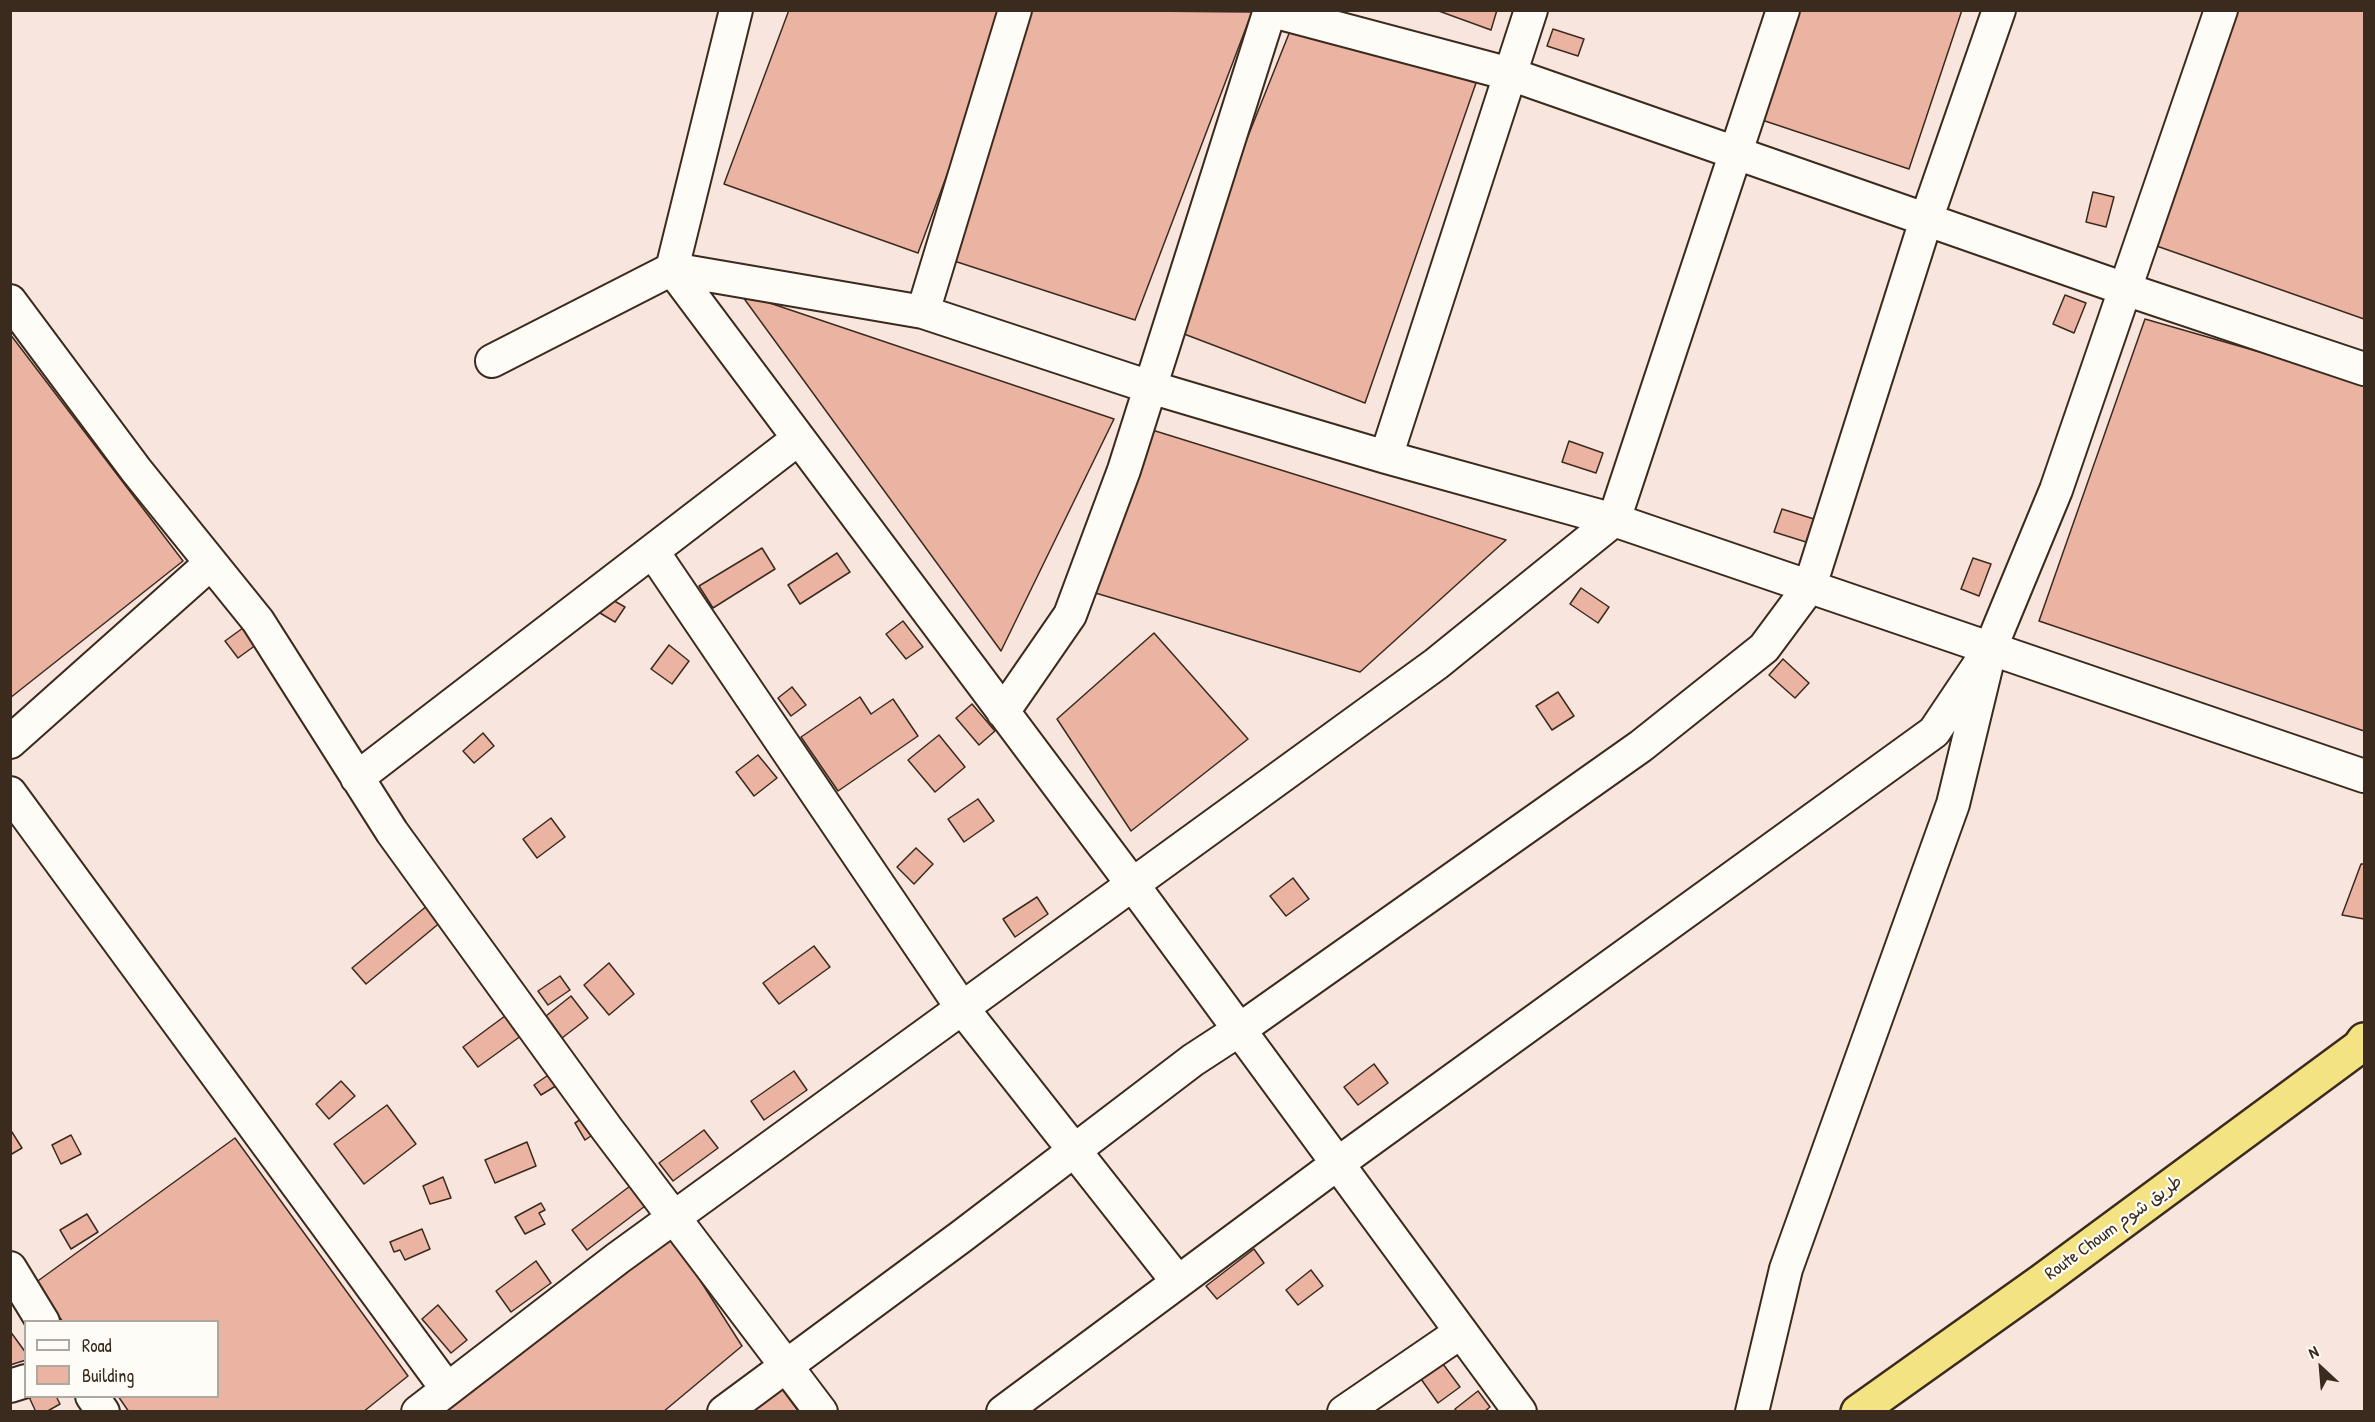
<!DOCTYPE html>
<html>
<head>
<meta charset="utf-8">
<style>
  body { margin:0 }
  #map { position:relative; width:2375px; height:1422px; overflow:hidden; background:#f8e6de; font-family:"Patrick Hand",sans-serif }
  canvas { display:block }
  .frame { position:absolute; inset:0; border:12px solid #3b2a1e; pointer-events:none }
  .legend { position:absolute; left:24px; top:1320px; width:195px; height:78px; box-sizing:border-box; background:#fdfcf7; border:2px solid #afa8a0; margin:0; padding:8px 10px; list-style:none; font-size:18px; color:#3b2a1e }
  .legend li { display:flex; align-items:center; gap:12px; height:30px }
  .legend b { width:30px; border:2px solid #afa8a0 }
  .north { position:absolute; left:2291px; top:1338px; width:60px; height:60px; -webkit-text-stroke:4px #fdfcf7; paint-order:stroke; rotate:334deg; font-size:16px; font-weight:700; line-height:24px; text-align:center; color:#3b2a1e }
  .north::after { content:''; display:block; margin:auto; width:21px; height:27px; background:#3b2a1e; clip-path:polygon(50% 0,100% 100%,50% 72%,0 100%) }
</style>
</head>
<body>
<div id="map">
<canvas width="2375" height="1422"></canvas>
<div class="frame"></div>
<ul class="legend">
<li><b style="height:8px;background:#fdfcf7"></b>Road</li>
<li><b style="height:16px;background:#ebb3a2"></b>Building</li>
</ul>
<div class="north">N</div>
</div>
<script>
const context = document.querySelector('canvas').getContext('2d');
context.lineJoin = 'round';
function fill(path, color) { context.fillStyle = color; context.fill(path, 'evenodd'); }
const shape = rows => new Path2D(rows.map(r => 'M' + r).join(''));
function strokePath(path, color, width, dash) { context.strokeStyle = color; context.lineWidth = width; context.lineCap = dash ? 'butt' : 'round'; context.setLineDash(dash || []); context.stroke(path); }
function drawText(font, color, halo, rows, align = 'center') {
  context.font = font + ' "Patrick Hand","Playpen Sans Arabic",sans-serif'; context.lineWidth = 4.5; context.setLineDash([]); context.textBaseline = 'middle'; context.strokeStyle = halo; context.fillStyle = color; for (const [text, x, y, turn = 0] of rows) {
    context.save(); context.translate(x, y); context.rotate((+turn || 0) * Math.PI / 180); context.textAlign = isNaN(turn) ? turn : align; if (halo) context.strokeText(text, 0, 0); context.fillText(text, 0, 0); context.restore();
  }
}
const building = shape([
  [789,10,1008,10,918,253,724,184,789,10],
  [1032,10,1252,12,1135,320,948,259,1032,10],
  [1436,10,1497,10,1491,30,1436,10],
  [1793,10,1962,10,1909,169,1756,118,1793,10],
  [2234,10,2364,10,2364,319,2151,244,2234,10],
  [1294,21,1476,83,1365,403,1171,329,1294,21],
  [1553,29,1584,39,1578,56,1547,46,1553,29],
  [2093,192,2114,197,2106,227,2086,222,2093,192],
  [740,293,1114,419,1001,651,740,293],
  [2065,295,2086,303,2074,333,2053,324,2065,295],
  [2145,319,2364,382,2364,731,2039,621,2145,319],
  [10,334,183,561,10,698,10,334],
  [1149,429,1506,540,1360,672,1082,589,1149,429],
  [1569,441,1603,453,1596,473,1562,462,1569,441],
  [1782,509,1814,519,1806,542,1774,532,1782,509],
  [762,548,775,569,713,608,699,586,762,548],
  [837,553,850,572,800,604,788,585,837,553],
  [1973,558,1991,564,1979,596,1961,589,1973,558],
  [1581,588,1609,607,1598,623,1570,604,1581,588],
  [609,598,625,607,615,622,600,613,609,598],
  [903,621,923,647,906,659,886,634,903,621],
  [247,625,260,642,238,658,225,641,247,625],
  [1154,633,1248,739,1131,831,1057,719,1154,633],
  [669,645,689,661,672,684,651,669,669,645],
  [1783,659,1809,683,1795,698,1769,675,1783,659],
  [792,687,806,705,791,716,778,698,792,687],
  [1558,692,1574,716,1552,730,1536,706,1558,692],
  [860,697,871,714,893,699,918,736,838,791,801,737,860,697],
  [972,704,995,731,979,745,956,718,972,704],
  [483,733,494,746,474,763,463,751,483,733],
  [939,735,965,767,935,792,908,760,939,735],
  [758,755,777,778,754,796,736,772,758,755],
  [978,799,994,821,964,842,948,819,978,799],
  [551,818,565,837,537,858,523,839,551,818],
  [916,848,933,864,914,884,897,867,916,848],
  [2361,864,2364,864,2364,919,2342,915,2361,864],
  [1293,878,1309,899,1286,916,1270,896,1293,878],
  [1037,897,1048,914,1015,937,1003,919,1037,897],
  [428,905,442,921,366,984,352,968,428,905],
  [814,946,830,967,779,1004,763,983,814,946],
  [609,963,634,994,609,1015,584,985,609,963],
  [560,976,570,990,548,1005,538,991,560,976],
  [571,996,588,1018,562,1038,546,1016,571,996],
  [509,1013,525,1033,478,1067,463,1047,509,1013],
  [1374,1064,1388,1083,1358,1105,1344,1087,1374,1064],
  [794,1071,807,1090,764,1120,751,1101,794,1071],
  [551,1073,559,1084,541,1095,534,1085,551,1073],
  [341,1081,355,1096,329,1119,316,1104,341,1081],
  [387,1105,416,1144,364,1184,334,1144,387,1105],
  [586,1116,597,1132,585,1140,575,1123,586,1116],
  [10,1129,22,1148,10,1155,10,1129],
  [704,1130,718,1148,673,1181,659,1163,704,1130],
  [71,1135,81,1154,61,1164,52,1145,71,1135],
  [235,1138,408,1376,363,1412,129,1412,118,1396,218,1396,218,1322,63,1322,35,1283,235,1138],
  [527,1142,536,1166,495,1183,485,1160,527,1142],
  [443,1177,451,1198,430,1204,423,1186,443,1177],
  [638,1180,653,1200,587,1250,572,1230,638,1180],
  [541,1203,545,1210,539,1213,545,1224,525,1234,515,1217,541,1203],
  [87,1214,98,1232,71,1249,60,1230,87,1214],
  [422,1229,430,1249,405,1260,400,1250,394,1252,390,1242,422,1229],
  [668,1230,742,1346,663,1412,435,1412,668,1230],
  [1254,1249,1264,1263,1217,1299,1206,1286,1254,1249],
  [536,1261,551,1283,511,1312,496,1291,536,1261],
  [1311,1270,1323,1286,1298,1305,1286,1290,1311,1270],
  [438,1305,467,1340,451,1353,422,1319,438,1305],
  [10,1331,26,1353,26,1360,10,1365,10,1331],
  [1443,1364,1460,1387,1438,1403,1421,1379,1443,1364],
  [779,1385,799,1412,745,1412,779,1385],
  [1478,1391,1490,1407,1484,1412,1457,1412,1455,1409,1478,1391],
  [56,1396,60,1404,46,1412,36,1412,29,1397,56,1396]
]);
fill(building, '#ebb3a2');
strokePath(building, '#3b2a1e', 1.5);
const street = shape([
  [736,10,672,269,1133,885,1520,1412],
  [1269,10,1510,74,2125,289,2364,369],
  [10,301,136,470,258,621,392,832,607,1129,821,1412],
  [923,312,1015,10],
  [492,361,672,269,923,312,1150,387,1386,457,1614,520,2364,776],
  [1386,457,1531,10],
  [653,552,962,1008,1178,1282],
  [1003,712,1070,615,1124,470,1270,10],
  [10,742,211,563],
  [357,778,798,439],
  [10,793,447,1389],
  [10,1268,43,1322],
  [10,1386,26,1381],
  [92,1396,103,1412],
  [418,1412,618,1258,1436,664,1614,520,1783,10],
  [724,1412,962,1236,1193,1060,1239,1030,1641,746,1764,648,1810,586,1926,220,1999,10],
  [1003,1412,1337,1164,1934,732,1979,665],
  [1344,1412,1461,1332],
  [1752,1412,1786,1269,1953,804,1991,647,2056,490,2221,10]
]);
const highway = shape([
  [1858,1412,2042,1281,2359,1047,2364,1040]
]);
strokePath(street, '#3b2a1e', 36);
strokePath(highway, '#3b2a1e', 38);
strokePath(street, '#fdfcf7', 32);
strokePath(highway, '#f4e382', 33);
drawText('18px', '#3b2a1e', '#fdfcf7', [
  ["Route Choum طريق شوم",2114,1228,-36]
]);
</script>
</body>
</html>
